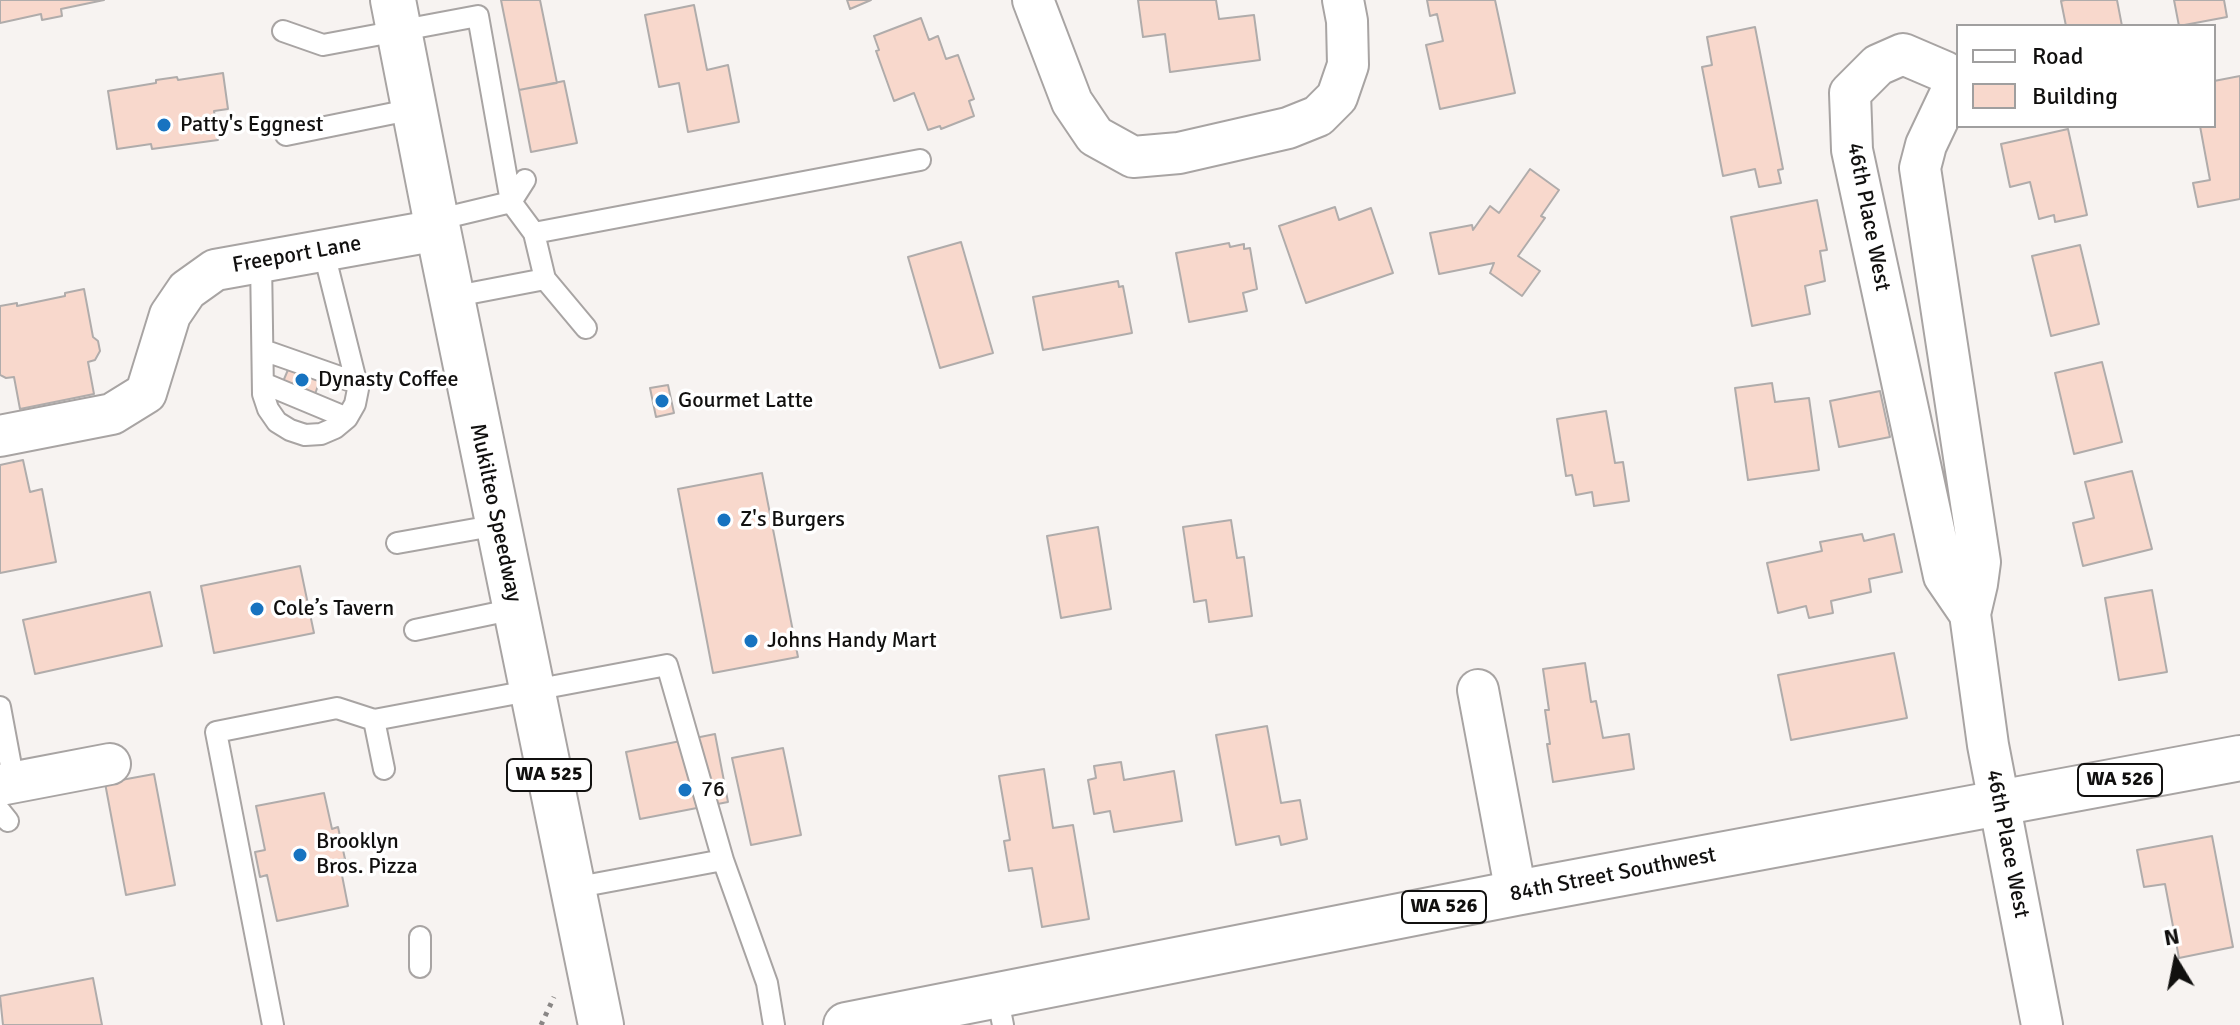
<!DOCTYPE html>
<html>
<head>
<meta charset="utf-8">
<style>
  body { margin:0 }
  #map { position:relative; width:2240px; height:1025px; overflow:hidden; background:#f7f3f1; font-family:Signika,sans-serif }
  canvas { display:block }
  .legend { position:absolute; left:1956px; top:24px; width:260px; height:104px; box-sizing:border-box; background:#fff; border:2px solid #a09f9f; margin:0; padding:10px 14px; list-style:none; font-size:24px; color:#11100f }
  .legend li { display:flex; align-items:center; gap:16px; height:40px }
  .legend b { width:40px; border:2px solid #a09f9f }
  .north { position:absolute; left:2136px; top:921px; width:80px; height:80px; -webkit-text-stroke:6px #fff; paint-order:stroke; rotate:350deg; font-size:22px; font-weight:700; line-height:32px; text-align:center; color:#11100f }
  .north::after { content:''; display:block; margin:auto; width:28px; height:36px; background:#11100f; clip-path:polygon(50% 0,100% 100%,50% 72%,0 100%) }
</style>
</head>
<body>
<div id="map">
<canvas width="2240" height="1025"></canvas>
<ul class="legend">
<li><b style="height:10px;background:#fff"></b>Road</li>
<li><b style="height:22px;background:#f8d8cc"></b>Building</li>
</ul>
<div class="north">N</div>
</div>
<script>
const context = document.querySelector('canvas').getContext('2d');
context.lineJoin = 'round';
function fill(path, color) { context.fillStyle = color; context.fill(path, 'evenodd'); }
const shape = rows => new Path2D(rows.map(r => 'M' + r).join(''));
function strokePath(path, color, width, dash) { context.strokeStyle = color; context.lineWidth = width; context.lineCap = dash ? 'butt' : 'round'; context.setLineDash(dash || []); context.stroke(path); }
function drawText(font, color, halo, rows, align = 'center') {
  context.font = font + ' Signika,sans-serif'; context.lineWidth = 7; context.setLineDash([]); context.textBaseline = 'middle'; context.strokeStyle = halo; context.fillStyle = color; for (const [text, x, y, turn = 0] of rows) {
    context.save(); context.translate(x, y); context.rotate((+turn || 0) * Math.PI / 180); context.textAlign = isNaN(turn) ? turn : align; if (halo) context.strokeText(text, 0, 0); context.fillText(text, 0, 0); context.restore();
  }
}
const building = shape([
  [0,0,104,0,61,9,62,16,42,20,41,14,0,23,0,0],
  [501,0,540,0,557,83,519,90,501,0],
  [847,0,871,0,850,9,847,0],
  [1138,0,1216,0,1219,19,1254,15,1260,60,1170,72,1165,34,1143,37,1138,0],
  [1427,0,1495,0,1515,93,1440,109,1426,45,1443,41,1437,14,1430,16,1427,0],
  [2065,0,2117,0,2122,26,2066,26,2061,1,2065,0],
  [2174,0,2224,0,2227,17,2179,26,2174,0],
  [694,5,707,70,728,65,739,122,688,132,679,83,659,87,645,15,694,5],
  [921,18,929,40,938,36,946,59,958,55,974,99,969,101,974,116,941,129,940,126,928,130,914,93,894,101,876,51,879,50,874,36,921,18],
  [1755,27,1783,169,1778,170,1781,183,1759,187,1755,169,1723,176,1702,67,1712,65,1707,37,1755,27],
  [223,73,228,109,214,111,218,140,152,149,151,144,117,149,108,91,156,83,156,80,177,77,178,80,223,73],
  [2240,76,2240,199,2198,207,2193,183,2210,180,2200,126,2214,126,2214,81,2240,76],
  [564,81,577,143,531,152,519,90,564,81],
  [2068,129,2087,215,2055,222,2054,215,2039,219,2030,182,2010,187,2001,144,2068,129],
  [1530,169,1559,190,1541,216,1545,218,1518,256,1540,271,1522,296,1490,273,1494,263,1439,274,1430,233,1472,225,1473,230,1490,206,1499,213,1530,169],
  [1817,200,1827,250,1820,251,1825,281,1805,286,1810,314,1752,326,1731,217,1817,200],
  [1335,207,1339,220,1371,208,1393,273,1306,303,1279,226,1335,207],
  [961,242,993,353,940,368,908,257,961,242],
  [1229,243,1230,247,1244,244,1244,249,1250,248,1257,289,1243,293,1247,311,1189,322,1176,253,1229,243],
  [2080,245,2099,324,2051,336,2032,256,2080,245],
  [1118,281,1119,287,1123,286,1132,333,1043,350,1033,297,1118,281],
  [84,289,93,337,98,341,100,351,95,360,88,362,94,394,20,409,14,377,6,378,0,375,0,306,17,303,17,306,65,296,65,293,84,289],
  [2102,362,2122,442,2074,454,2055,373,2102,362],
  [290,365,321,377,314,397,282,384,290,365],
  [1772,383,1775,402,1809,398,1819,470,1748,480,1735,388,1772,383],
  [668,385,674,413,656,417,650,388,668,385],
  [1880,391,1890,437,1839,447,1830,401,1880,391],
  [1606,411,1615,463,1623,462,1629,501,1594,506,1592,492,1576,495,1572,475,1566,476,1557,419,1606,411],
  [23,460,30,492,42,489,56,562,0,573,0,465,23,460],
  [2132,471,2152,549,2083,566,2073,523,2094,518,2085,482,2132,471],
  [762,473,798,657,713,673,678,489,762,473],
  [1231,520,1237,558,1244,557,1252,616,1209,622,1206,600,1194,602,1183,527,1231,520],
  [1098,527,1111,609,1061,618,1047,536,1098,527],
  [1862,534,1864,541,1894,534,1902,572,1869,579,1871,592,1831,601,1833,613,1809,618,1806,606,1778,613,1767,563,1822,551,1820,542,1862,534],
  [300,566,314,633,214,653,201,586,300,566],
  [2152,590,2167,672,2119,680,2105,598,2152,590],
  [150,592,162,646,35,674,23,620,150,592],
  [1894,653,1907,718,1791,740,1778,675,1894,653],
  [1585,663,1591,702,1596,701,1603,738,1629,734,1634,769,1553,782,1547,744,1550,744,1545,710,1549,710,1543,669,1585,663],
  [1267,726,1281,803,1300,800,1307,839,1281,845,1279,836,1236,845,1216,735,1267,726],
  [715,734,728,802,640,819,626,752,715,734],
  [783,748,801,835,751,845,732,758,783,748],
  [1121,762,1124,780,1174,771,1182,821,1114,832,1110,811,1094,814,1088,780,1096,778,1094,766,1121,762],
  [1044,769,1053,828,1073,825,1089,919,1042,927,1032,868,1009,871,1004,841,1010,840,999,776,1044,769],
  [154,774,175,885,126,895,105,783,154,774],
  [324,793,332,829,338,827,345,859,339,860,348,906,277,921,267,875,260,877,255,852,265,850,256,806,324,793],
  [2212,836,2233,947,2179,958,2165,884,2144,887,2137,850,2212,836],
  [93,978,102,1025,3,1025,0,996,93,978]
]);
fill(building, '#f8d8cc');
strokePath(building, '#b0acab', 2);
const lane = shape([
  [283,31,323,45,478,16,511,202,436,220],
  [286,135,414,109],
  [525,180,511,202,534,233],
  [261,260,263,394,268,409,277,422,290,430,305,435,321,434,335,428,347,418,355,404,358,389,323,249],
  [545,279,586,328],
  [451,297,545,279,534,233,920,160],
  [263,350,357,383],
  [263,383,347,418],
  [397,543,498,525],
  [415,630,515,609],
  [0,707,14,782],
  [384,769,374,720,667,665,723,860],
  [0,811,8,821],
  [573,888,723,860,767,983,774,1025],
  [420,937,420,967],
  [997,995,1003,1025],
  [273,1025,216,732,337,708,374,720]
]);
const street = shape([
  [1033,0,1072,102,1095,136,1133,157,1179,153,1288,128,1318,116,1337,97,1348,65,1347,21,1343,0],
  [0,436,112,414,146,393,170,315,187,290,215,270,438,230],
  [1970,614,1977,584,1980,562,1920,168,1926,145,1954,86,1945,72,1903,54,1878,65,1850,93,1852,150,1944,576,1970,614,1988,745,2042,1025],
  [1478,690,1516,893],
  [0,785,110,764]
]);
const primary = shape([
  [393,0,436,220,601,1025],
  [846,1025,1516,893,2240,758]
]);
strokePath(lane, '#a8a4a3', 24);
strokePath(street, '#a8a4a3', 44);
strokePath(primary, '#a8a4a3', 48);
strokePath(shape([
  [541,1025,554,997]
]), '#898685', 5, [4, 6]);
strokePath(lane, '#fff', 20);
strokePath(street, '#fff', 40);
strokePath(primary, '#fff', 44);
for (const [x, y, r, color] of [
  [164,125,8,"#1773c0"],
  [302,380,8,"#1773c0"],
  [662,401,8,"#1773c0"],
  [724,520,8,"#1773c0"],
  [257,609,8,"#1773c0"],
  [751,641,8,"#1773c0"],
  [685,790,8,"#1773c0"],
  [300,855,8,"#1773c0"]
]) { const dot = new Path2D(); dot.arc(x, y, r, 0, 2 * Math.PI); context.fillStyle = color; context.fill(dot); strokePath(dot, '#fff', 3); }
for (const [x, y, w] of [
  [549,775,84],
  [2120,780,84],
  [1444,907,84]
]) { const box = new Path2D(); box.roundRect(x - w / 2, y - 16, w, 32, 6); context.fillStyle = '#fff'; context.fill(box); strokePath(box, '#11100f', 2); }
drawText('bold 20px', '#11100f', null, [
  ["WA 525",549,775],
  ["WA 526",2120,780],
  ["WA 526",1444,907]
]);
drawText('22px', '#11100f', '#fff', [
  ["Patty's Eggnest",180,125],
  ["Dynasty Coffee",318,380],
  ["Gourmet Latte",678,401],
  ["Z's Burgers",740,520],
  ["Cole’s Tavern",273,609],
  ["Johns Handy Mart",767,641],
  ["76",701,790],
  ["Brooklyn",316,842],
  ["Bros. Pizza",316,867]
], 'left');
drawText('22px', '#11100f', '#fff', [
  ["46th Place West",1868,217,79],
  ["Freeport Lane",297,255,-10],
  ["Mukilteo Speedway",495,513,78],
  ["46th Place West",2007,844,79],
  ["84th Street Southwest",1613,875,-11]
]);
</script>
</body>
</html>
